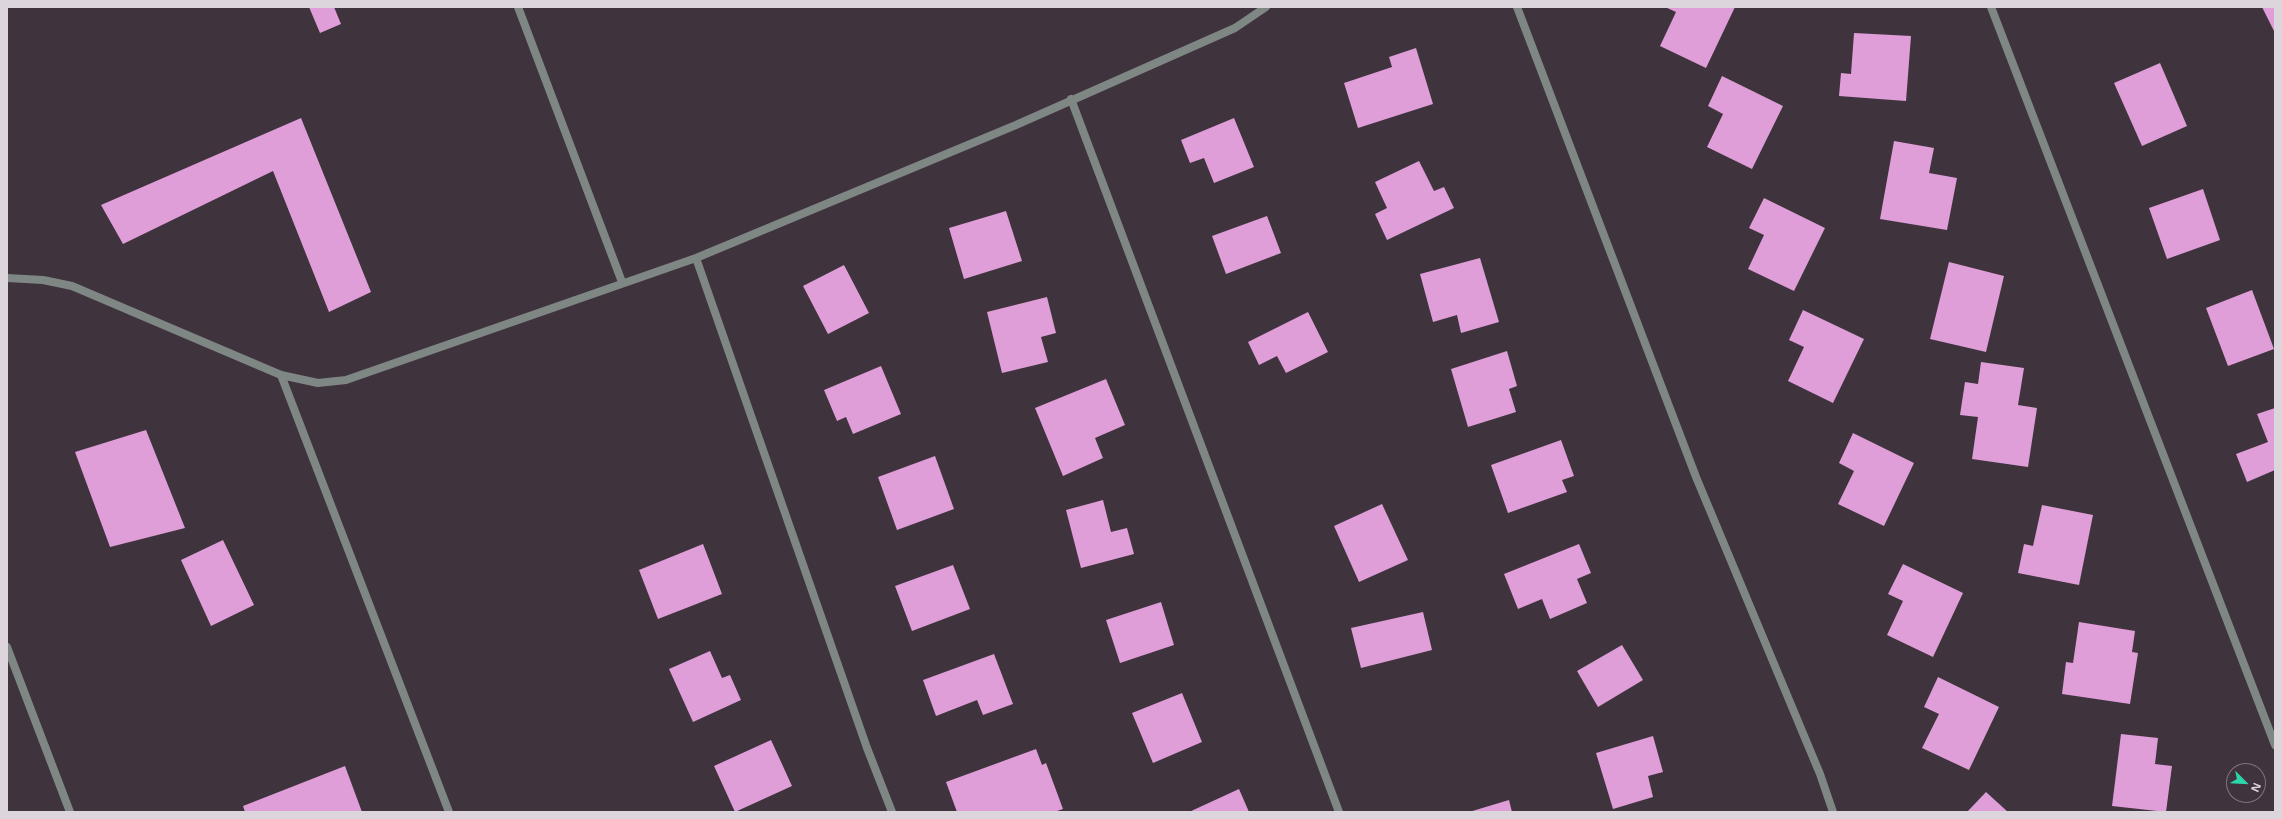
<!DOCTYPE html>
<html>
<head>
<meta charset="utf-8">
<style>
  body { margin:0 }
  #map { position:relative; width:2282px; height:819px; overflow:hidden; background:#3f333e; font-family:"Open Sans",sans-serif }
  canvas { display:block }
  .frame { position:absolute; inset:0; border:8px solid #ddd5dc; pointer-events:none }
  .north { position:absolute; left:2226px; top:763px; width:40px; height:40px; box-sizing:border-box; background:#3f333e; border:1px solid #7e747d; border-radius:50%; rotate:114deg; font-size:11px; font-weight:700; line-height:16px; text-align:center; color:#ddd5dc }
  .north::after { content:''; display:block; margin:auto; width:14px; height:18px; background:#2dd5ab; clip-path:polygon(50% 0,100% 100%,50% 72%,0 100%) }
</style>
</head>
<body>
<div id="map">
<canvas width="2282" height="819"></canvas>
<div class="frame"></div>
<div class="north">N</div>
</div>
<script>
const context = document.querySelector('canvas').getContext('2d');
context.lineJoin = 'round';
function fill(path, color) { context.fillStyle = color; context.fill(path, 'evenodd'); }
const shape = rows => new Path2D(rows.map(r => 'M' + r).join(''));
function strokePath(path, color, width, dash) { context.strokeStyle = color; context.lineWidth = width; context.lineCap = dash ? 'butt' : 'round'; context.setLineDash(dash || []); context.stroke(path); }
fill(shape([
  [309,7,334,7,341,24,320,33],
  [1665,7,1735,7,1706,68,1660,46,1676,12],
  [2262,7,2275,7,2275,33],
  [1854,33,1911,36,1906,101,1839,96,1841,73,1851,74],
  [1416,48,1433,104,1358,128,1344,83,1392,67,1389,57],
  [2160,63,2187,126,2142,146,2114,83],
  [1722,76,1783,106,1752,169,1707,147,1723,114,1708,106],
  [301,118,371,292,329,312,273,171,123,244,101,205],
  [1234,118,1254,167,1214,183,1204,158,1190,163,1181,140],
  [1894,141,1934,148,1929,173,1957,178,1947,230,1880,219],
  [1419,161,1434,191,1444,187,1454,208,1387,240,1375,214,1387,208,1375,182],
  [2203,189,2220,240,2167,259,2149,208],
  [1764,198,1825,228,1794,291,1748,269,1764,235,1749,228],
  [1006,211,1022,261,964,279,949,228],
  [1267,216,1281,253,1226,274,1212,236],
  [1480,258,1499,322,1461,333,1457,315,1433,322,1420,274],
  [1949,262,2004,276,1986,352,1930,339],
  [844,265,869,313,828,334,803,286],
  [2252,290,2274,349,2228,366,2206,308],
  [1047,297,1056,333,1041,337,1048,362,1002,373,987,312],
  [1803,310,1864,339,1833,403,1788,381,1804,347,1789,340],
  [1308,312,1328,352,1286,373,1277,356,1259,365,1248,342],
  [1507,351,1517,386,1509,389,1516,412,1468,427,1451,369],
  [1981,362,2024,368,2018,405,2037,408,2028,467,1972,459,1978,417,1960,415,1965,382,1978,384],
  [881,366,901,414,853,434,846,417,837,421,824,390],
  [1106,379,1125,425,1095,438,1103,458,1063,476,1035,408],
  [2275,408,2275,470,2247,482,2236,454,2268,442,2257,414],
  [146,430,185,528,110,547,75,452],
  [1853,433,1914,463,1884,526,1838,504,1854,471,1839,463],
  [1561,440,1574,476,1562,480,1567,492,1508,513,1491,465],
  [935,456,954,509,897,530,878,477],
  [1103,500,1111,532,1127,528,1134,554,1081,568,1066,510],
  [1382,504,1408,560,1359,582,1334,526],
  [2042,505,2093,515,2079,585,2018,573,2024,544,2033,546],
  [223,540,254,605,211,626,181,560],
  [703,544,722,594,658,619,639,570],
  [1579,544,1591,573,1577,579,1587,603,1550,619,1542,599,1518,609,1504,574],
  [1903,564,1963,593,1933,657,1887,635,1903,601,1888,594],
  [953,565,970,609,912,631,895,586],
  [1161,602,1174,645,1120,663,1106,620],
  [1423,612,1432,650,1361,668,1351,628],
  [2079,622,2135,631,2132,652,2138,653,2130,704,2062,694,2066,662,2073,663],
  [1622,645,1643,680,1598,707,1577,671],
  [710,651,722,678,730,675,741,700,693,722,669,669],
  [994,654,1013,704,983,715,977,700,936,716,923,680],
  [1938,677,1999,707,1969,770,1922,748,1939,714,1924,707],
  [1182,693,1202,742,1153,763,1132,713],
  [2121,734,2158,738,2155,764,2172,766,2166,812,2112,806],
  [1653,736,1663,772,1648,776,1653,797,1613,809,1596,753],
  [771,740,792,786,735,812,714,766],
  [1036,749,1042,765,1046,763,1063,809,1054,812,957,812,946,782],
  [345,766,362,812,245,812,243,806],
  [1239,789,1249,812,1189,812],
  [1986,792,2008,812,1967,812],
  [1509,800,1512,812,1469,812]
]), '#df9ed8');
strokePath(shape([
  [518,7,622,282],
  [1517,7,1696,477,1820,774,1833,812],
  [1991,7,2275,745],
  [1071,99,1339,812],
  [696,258,867,748,892,812],
  [7,278,43,280,72,286,281,375,318,383,346,380,696,258,1016,125,1235,28,1266,7],
  [281,375,449,812],
  [7,647,70,812]
]), '#7f8784', 8);
</script>
</body>
</html>
